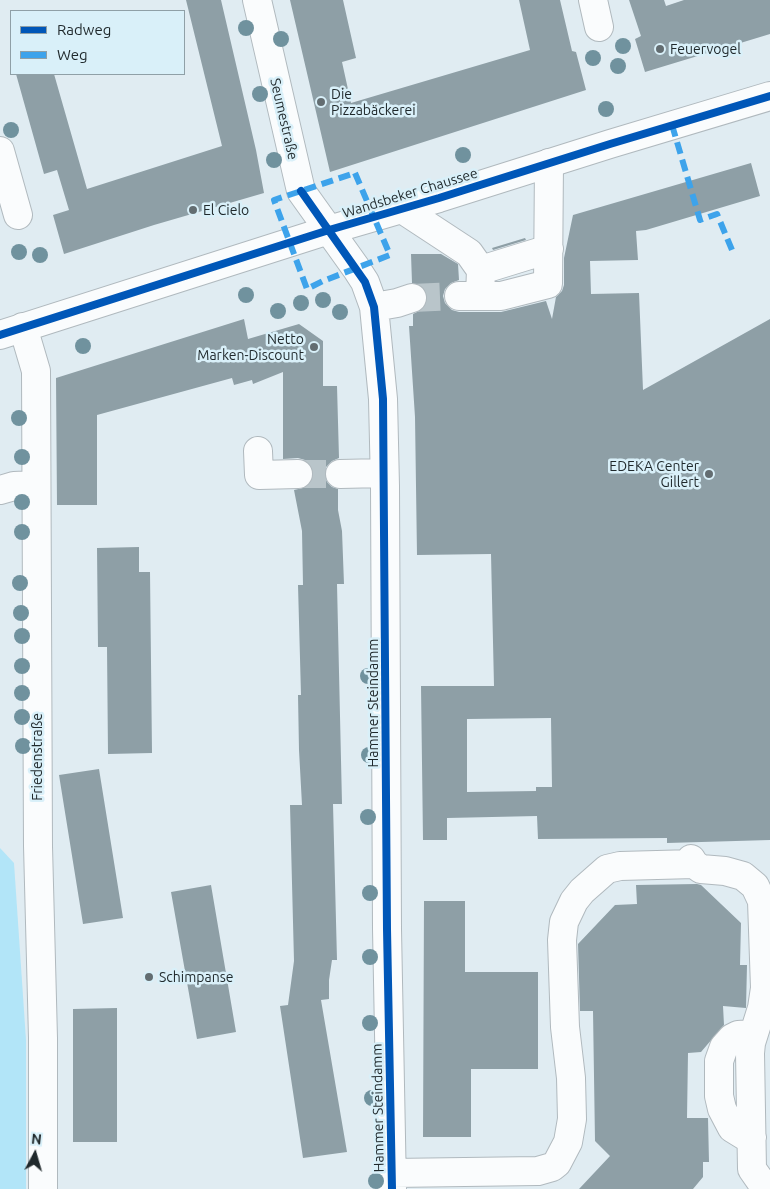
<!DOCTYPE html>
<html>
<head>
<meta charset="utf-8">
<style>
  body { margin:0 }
  #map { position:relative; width:770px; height:1189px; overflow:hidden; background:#e0ecf2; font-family:Ubuntu,sans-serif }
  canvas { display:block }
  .legend { position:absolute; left:10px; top:10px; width:175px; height:65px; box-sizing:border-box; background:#d9f0f9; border:1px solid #8fa0a7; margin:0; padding:6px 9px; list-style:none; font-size:15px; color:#1f282b }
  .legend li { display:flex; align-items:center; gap:10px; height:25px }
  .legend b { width:25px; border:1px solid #8fa0a7 }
  .north { position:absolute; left:10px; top:1129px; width:50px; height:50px; -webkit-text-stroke:4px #d9f0f9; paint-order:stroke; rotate:6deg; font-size:14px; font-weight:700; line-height:20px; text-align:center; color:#1f282b }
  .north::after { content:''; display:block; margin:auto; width:18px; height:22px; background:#1f282b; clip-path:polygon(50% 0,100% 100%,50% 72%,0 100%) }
</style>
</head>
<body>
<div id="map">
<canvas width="770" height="1189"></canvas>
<ul class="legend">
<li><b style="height:6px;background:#0057b8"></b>Radweg</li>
<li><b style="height:6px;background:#3da3eb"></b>Weg</li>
</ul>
<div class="north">N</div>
</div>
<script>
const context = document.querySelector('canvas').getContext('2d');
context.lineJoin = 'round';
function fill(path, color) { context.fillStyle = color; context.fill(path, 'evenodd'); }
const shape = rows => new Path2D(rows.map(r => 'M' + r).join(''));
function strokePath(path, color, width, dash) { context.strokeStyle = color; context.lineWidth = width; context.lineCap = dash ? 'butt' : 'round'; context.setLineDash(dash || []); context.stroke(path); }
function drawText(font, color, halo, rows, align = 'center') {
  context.font = font + ' Ubuntu,sans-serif'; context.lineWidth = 5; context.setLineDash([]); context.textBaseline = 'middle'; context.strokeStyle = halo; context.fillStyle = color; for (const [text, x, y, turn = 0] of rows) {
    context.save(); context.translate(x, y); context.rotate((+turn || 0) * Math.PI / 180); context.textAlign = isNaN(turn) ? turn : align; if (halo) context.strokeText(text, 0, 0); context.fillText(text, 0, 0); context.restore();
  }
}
fill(shape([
  [0,848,14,863,26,1040,26,1189,0,1189]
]), '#b2e5f8');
fill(shape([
  [186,0,221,0,256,150,264,193,154,225,64,254,53,215,69,210,57,170,44,174,16,74,54,74,87,189,222,146],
  [290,0,343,0,356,58,342,62,351,103,530,50,519,0,560,0,572,51,576,52,586,90,330,172],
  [629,0,664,0,666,6,684,0,770,0,770,34,645,72,635,39,641,36],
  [751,163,760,196,646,230,636,231,638,260,590,261,591,294,639,293,643,390,770,319,770,840,667,843,667,838,538,839,537,816,447,818,447,840,423,840,421,686,494,686,491,554,417,555,415,417,409,326,413,326,413,314,423,309,427,301,427,293,423,287,412,283,411,254,441,254,458,264,459,280,451,283,445,289,443,296,445,303,452,310,459,312,501,312,546,301,552,319,556,297,562,291,564,285,564,258,573,215],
  [551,718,552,787,536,787,536,791,467,792,467,719],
  [525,238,526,240,493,250,492,248],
  [244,319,248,339,299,324,323,341,323,386,337,386,339,458,332,461,326,467,324,474,327,482,332,487,338,489,338,510,342,531,344,584,337,584,342,804,333,804,337,960,332,960,329,980,329,999,321,1000,347,1152,303,1158,280,1006,288,1005,294,961,290,805,302,805,299,750,298,695,301,695,298,585,303,585,302,531,294,490,307,487,312,481,314,473,311,465,305,460,298,458,283,459,283,372,253,384,252,380,234,385,232,378,97,415,97,505,57,505,56,378],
  [139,547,139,572,150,572,152,753,108,754,107,647,98,647,97,548],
  [99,769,123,918,83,924,59,775],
  [697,884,701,885,741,923,740,965,747,965,746,1008,723,1006,724,1025,701,1052,688,1053,687,1118,708,1118,709,1162,703,1162,703,1177,693,1189,579,1189,610,1156,595,1141,593,1011,580,1011,578,944,615,905,637,904,636,885],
  [211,885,236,1032,197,1039,171,892],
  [424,901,465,901,465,972,538,972,538,1069,471,1069,471,1137,423,1137],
  [117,1008,117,1142,73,1142,73,1009]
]), '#8e9fa6');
strokePath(shape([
  [412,298,459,296],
  [298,474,340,474]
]), '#b9c5ca', 28, [28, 14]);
const minor = shape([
  [257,0,301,191,356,268,365,282,374,307,383,399,385,486,387,929,392,1189],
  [593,0,599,27],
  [0,151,18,215],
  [402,209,469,253,481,270,480,296],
  [481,270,549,249],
  [459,296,501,296,548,284,549,163],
  [374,307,397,303,412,298],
  [23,327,36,371,38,846,43,1038,43,1189],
  [258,451,259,475,298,474],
  [340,474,384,473],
  [0,490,14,486,36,485],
  [691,859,694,864,701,869,725,871,743,876,755,886,762,901,765,988,762,1008,751,1043,750,1053,752,1169,766,1189],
  [752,1137,745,1136,732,1128,722,1109,719,1096,719,1061,724,1047,732,1038,738,1035,753,1034],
  [392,1173,538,1171,552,1167,557,1163,568,1142,572,1119,571,1078,565,1027,562,940,564,922,574,901,582,891,607,869,620,866,694,864]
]);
const major = shape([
  [0,335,329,230,439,198,610,144,770,96]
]);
strokePath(minor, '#b0b9be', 30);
strokePath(major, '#b0b9be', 30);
strokePath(minor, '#fafcfd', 28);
strokePath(major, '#fafcfd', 28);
strokePath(shape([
  [672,125,700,220,717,214,732,250],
  [355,173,390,255,323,281,307,289,274,200,355,173]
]), '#3da3eb', 6, [12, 6]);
strokePath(shape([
  [301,191,365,282,374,307,383,399,387,929,392,1189],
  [0,335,329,230,439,198,610,144,770,96]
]), '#0057b8', 8);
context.fillStyle = '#70929e';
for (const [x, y] of [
  [246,28],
  [281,39],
  [623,46],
  [593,58],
  [618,66],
  [260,94],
  [606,109],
  [11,130],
  [463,155],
  [274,160],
  [19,252],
  [40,255],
  [246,295],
  [323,300],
  [301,303],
  [278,311],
  [340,312],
  [83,346],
  [19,418],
  [22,457],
  [22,502],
  [22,532],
  [20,583],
  [21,613],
  [22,636],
  [22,666],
  [368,676],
  [22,693],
  [22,717],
  [23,746],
  [369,755],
  [368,817],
  [370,893],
  [370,957],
  [370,1023],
  [372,1098],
  [376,1181]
]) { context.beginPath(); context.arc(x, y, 8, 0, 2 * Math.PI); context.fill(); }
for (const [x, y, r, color] of [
  [660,49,5,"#636d71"],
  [321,102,5,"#636d71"],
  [193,210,5,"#636d71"],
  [314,347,5,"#636d71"],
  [709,474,5,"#636d71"],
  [149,977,5,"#636d71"]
]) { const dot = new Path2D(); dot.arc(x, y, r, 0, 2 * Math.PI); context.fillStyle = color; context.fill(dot); strokePath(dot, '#d9f0f9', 2); }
drawText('14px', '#1f282b', '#d9f0f9', [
  ["Feuervogel",670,49],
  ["Die",331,94],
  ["Pizzabäckerei",331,110],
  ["El Cielo",203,210],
  ["Netto",304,339,"right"],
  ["Marken-Discount",304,355,"right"],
  ["EDEKA Center",699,466,"right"],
  ["Gillert",699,482,"right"],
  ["Schimpanse",159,977]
], 'left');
drawText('14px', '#1f282b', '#d9f0f9', [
  ["Seumestraße",284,119,77],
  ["Wandsbeker Chaussee",410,193,-17],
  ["Hammer Steindamm",373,703,-90],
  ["Friedenstraße",37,757,-90],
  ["Hammer Steindamm",378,1108,-91]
]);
</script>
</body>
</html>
